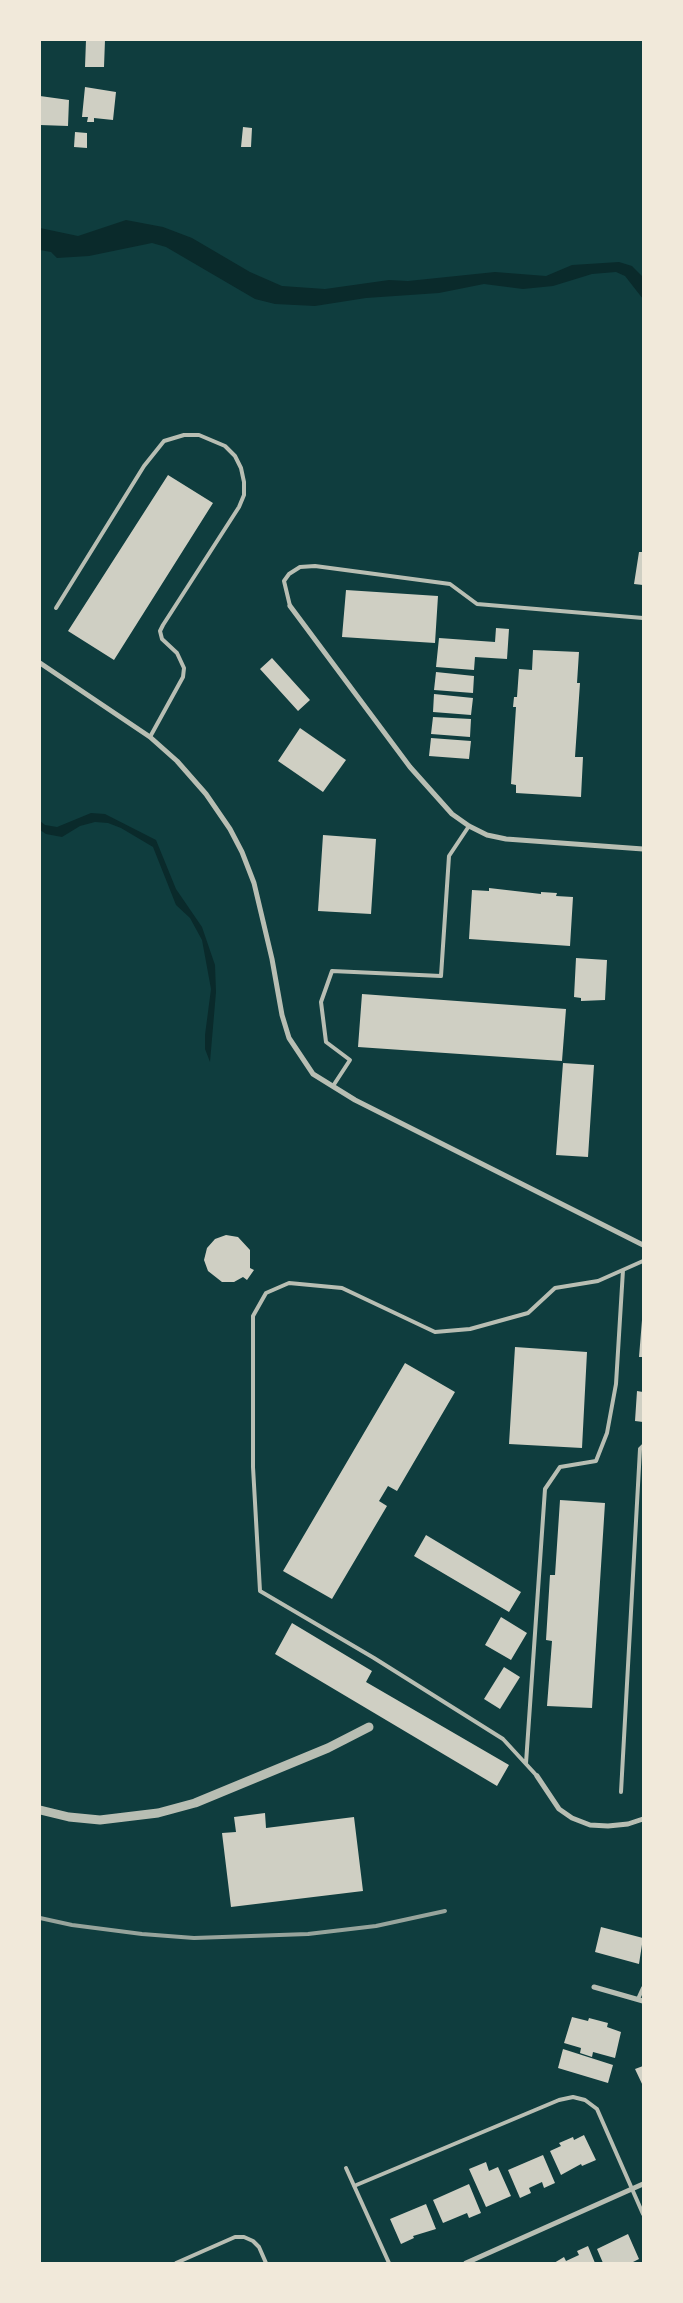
<!DOCTYPE html>
<html>
<head>
<meta charset="utf-8">
<style>
  body { margin:0 }
  #map { position:relative; width:683px; height:2303px; overflow:hidden; background:#0f3d3e; font-family:"Fira Sans",sans-serif }
  canvas { display:block }
  .frame { position:absolute; inset:0; border:41px solid #f1e9da; pointer-events:none }
</style>
</head>
<body>
<div id="map">
<canvas width="683" height="2303"></canvas>
<div class="frame"></div>
</div>
<script>
const context = document.querySelector('canvas').getContext('2d');
context.lineJoin = 'round';
function fill(path, color) { context.fillStyle = color; context.fill(path, 'evenodd'); }
const shape = rows => new Path2D(rows.map(r => 'M' + r).join(''));
function strokePath(path, color, width, dash) { context.strokeStyle = color; context.lineWidth = width; context.lineCap = dash ? 'butt' : 'round'; context.setLineDash(dash || []); context.stroke(path); }
fill(shape([
  [126,220,163,227,192,238,250,272,282,286,325,289,389,280,408,281,495,272,546,276,572,265,619,262,632,266,643,277,643,299,625,276,616,272,592,274,553,286,523,289,484,284,439,293,366,298,315,306,275,304,255,299,166,247,152,243,89,256,57,258,51,252,40,250,40,228,78,236],
  [91,813,105,814,156,840,176,889,202,927,215,965,216,992,210,1062,205,1049,205,1035,211,989,202,940,190,918,176,905,153,847,121,828,108,823,95,822,80,826,62,837,46,834,40,830,40,821,45,825,57,827]
]), '#0a2a2b');
fill(shape([
  [86,40,105,40,104,67,85,67],
  [85,87,116,92,113,120,94,118,94,122,87,122,88,117,82,117],
  [40,96,69,100,68,126,40,125],
  [243,127,252,128,251,147,241,147],
  [75,132,87,133,87,148,74,147],
  [168,475,213,503,114,660,68,631],
  [639,552,643,552,643,585,634,584],
  [346,590,438,596,435,643,342,637],
  [496,628,509,629,507,659,475,657,474,670,436,667,439,638,495,642],
  [533,650,579,652,577,683,580,683,575,757,583,757,581,797,516,793,516,785,511,784,516,707,513,707,514,697,517,697,519,669,532,670],
  [272,658,310,700,298,711,260,669],
  [436,672,474,676,473,693,434,690],
  [434,694,473,698,471,715,433,712],
  [433,717,471,719,470,737,431,734],
  [300,728,346,760,323,792,278,761],
  [431,738,471,741,469,759,429,756],
  [323,835,376,839,371,914,318,911],
  [489,888,541,894,541,892,557,893,556,896,573,897,570,946,469,939,472,890,489,891],
  [576,958,607,960,605,1000,581,1001,581,998,574,997],
  [362,994,566,1009,562,1061,358,1047],
  [563,1063,594,1065,588,1157,556,1155],
  [226,1235,238,1237,250,1250,250,1268,254,1270,247,1280,243,1277,234,1282,222,1282,208,1271,204,1260,207,1248,215,1239],
  [642,1320,643,1320,643,1357,639,1357],
  [515,1347,587,1352,582,1448,509,1444],
  [405,1363,455,1392,397,1491,388,1486,379,1501,387,1506,332,1599,283,1571],
  [637,1391,643,1392,643,1422,635,1421],
  [560,1500,605,1503,592,1708,547,1706,552,1641,546,1640,550,1575,555,1575],
  [426,1535,521,1592,509,1612,414,1556],
  [501,1617,527,1633,511,1660,485,1645],
  [292,1623,372,1671,366,1682,509,1765,497,1786,275,1654],
  [504,1667,520,1677,500,1709,484,1699],
  [265,1813,266,1828,354,1817,363,1891,231,1907,222,1833,236,1832,234,1817],
  [601,1927,643,1938,639,1964,595,1952],
  [572,2017,588,2021,589,2018,608,2023,607,2027,621,2032,615,2058,593,2052,592,2057,580,2053,581,2048,564,2043],
  [563,2049,613,2065,608,2083,558,2068],
  [643,2066,643,2086,635,2069],
  [584,2135,596,2160,582,2166,581,2164,561,2175,550,2151,561,2146,559,2143,573,2137,574,2140],
  [543,2155,555,2183,544,2188,542,2182,529,2188,531,2193,520,2198,508,2170],
  [486,2162,489,2171,498,2167,511,2196,486,2207,469,2169],
  [469,2184,481,2213,469,2218,467,2213,443,2223,433,2200],
  [426,2204,436,2229,413,2236,414,2238,401,2244,390,2219],
  [628,2234,639,2259,631,2263,603,2263,597,2249],
  [588,2246,595,2263,554,2263,564,2257,566,2261,579,2255,577,2251]
]), '#cfcfc3');
strokePath(shape([
  [290,606,284,581,289,574,300,567,315,566,450,584,477,604,643,618],
  [56,608,144,466,164,441,184,435,199,435,225,446,235,456,241,468,244,482,244,495,239,507,163,625,160,631,162,639,177,653,184,668,183,677,150,737],
  [333,1086,350,1060,326,1042,321,1002,332,971,441,976,449,856,469,826],
  [526,1763,545,1489,560,1467,596,1461,607,1433,616,1384,623,1270],
  [537,1776,503,1739,374,1658,260,1591,253,1467,253,1316,266,1293,289,1283,342,1288,435,1332,470,1329,528,1313,555,1288,598,1281,643,1261],
  [621,1792,640,1449,643,1446],
  [638,1999,643,1988],
  [346,2168,389,2263],
  [354,2186,559,2100,573,2097,585,2100,597,2109,643,2214],
  [176,2263,235,2237,244,2237,253,2241,259,2247,266,2263]
]), '#b8beb3', 4);
strokePath(shape([
  [290,606,410,767,452,814,469,826,487,835,506,839,643,849],
  [40,663,150,737,177,761,206,794,230,829,242,852,254,883,272,959,282,1015,289,1038,313,1074,355,1100,643,1245],
  [537,1776,559,1809,572,1818,590,1825,608,1826,628,1824,643,1819],
  [594,1987,643,2001],
  [466,2263,643,2184]
]), '#b8beb3', 5);
strokePath(shape([
  [40,1810,69,1817,100,1820,158,1813,195,1803,328,1748,369,1727]
]), '#b8beb3', 9);
strokePath(shape([
  [40,1918,72,1925,142,1934,194,1938,308,1934,376,1926,445,1911]
]), '#97a49c', 4);
</script>
</body>
</html>
